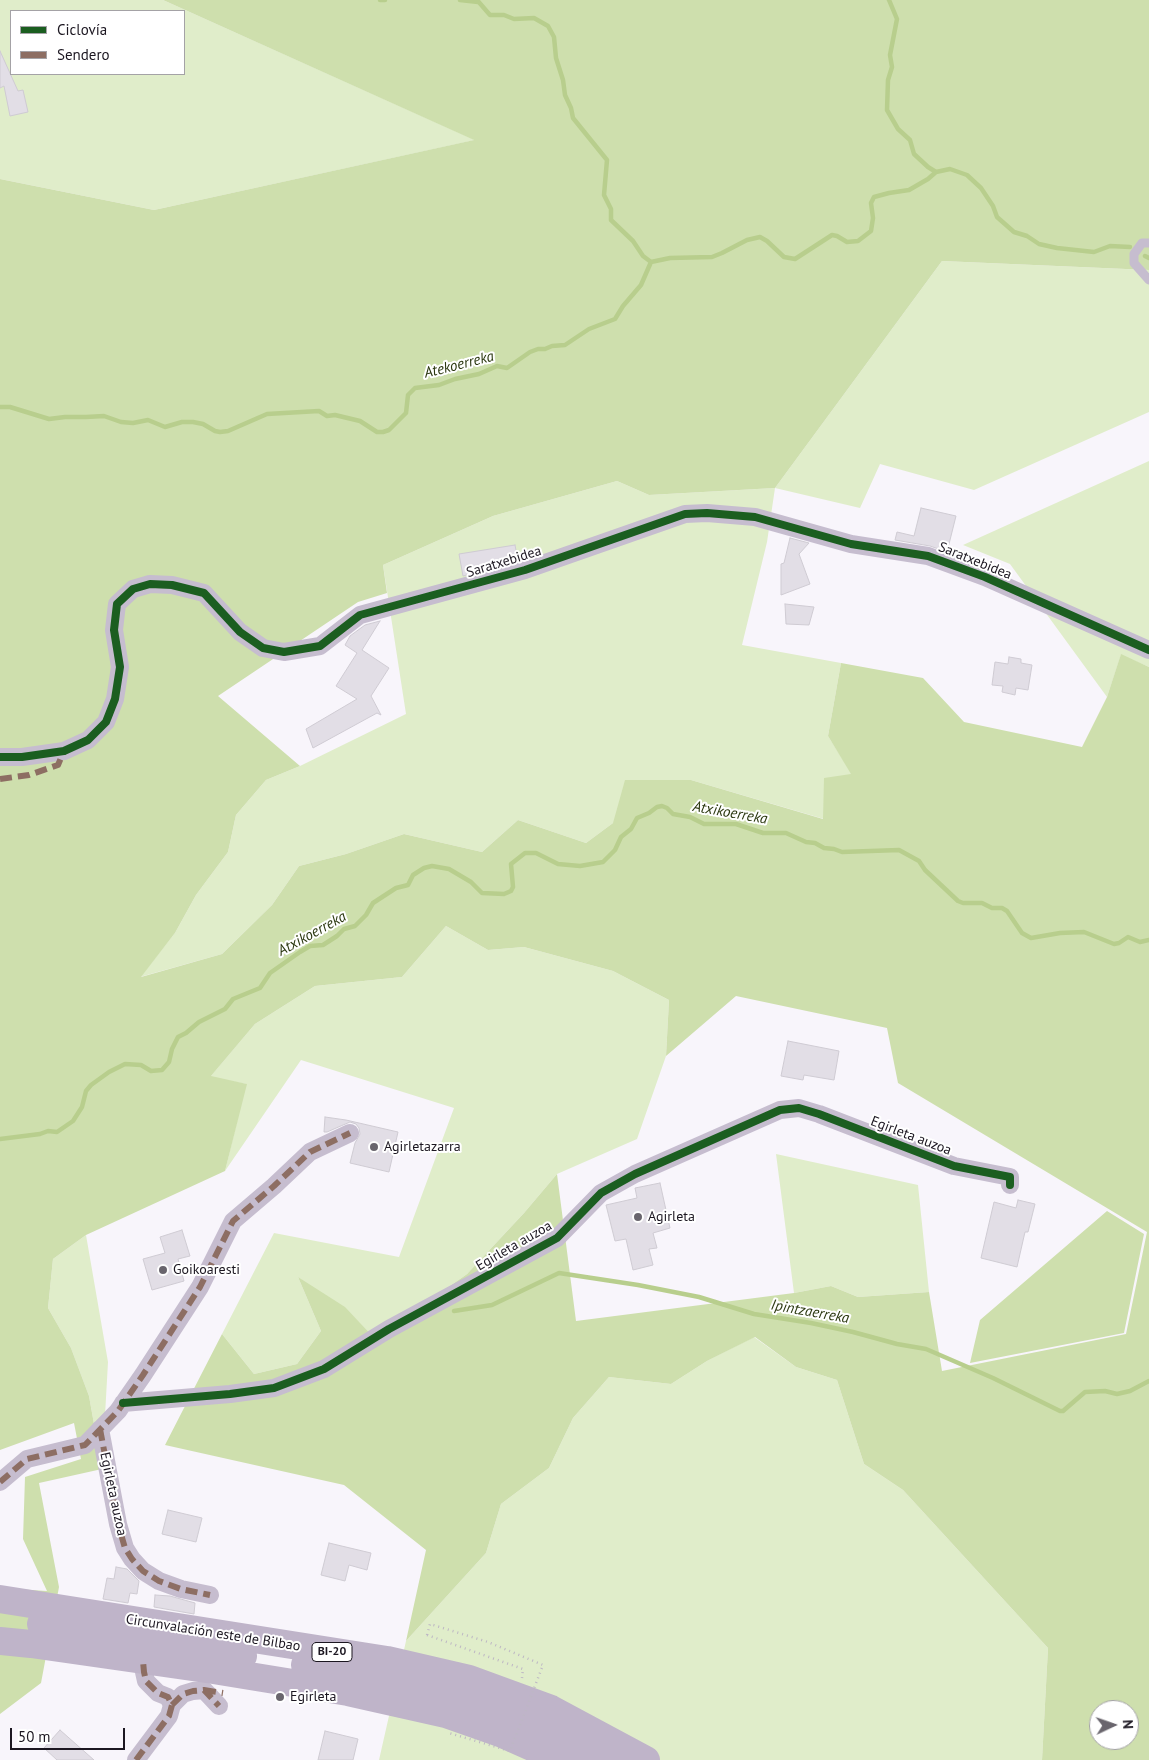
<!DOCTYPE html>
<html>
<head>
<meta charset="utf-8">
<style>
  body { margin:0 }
  #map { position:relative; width:1149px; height:1760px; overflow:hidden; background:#f8f5fb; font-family:"PT Sans",sans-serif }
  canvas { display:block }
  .legend { position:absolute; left:10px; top:10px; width:175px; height:65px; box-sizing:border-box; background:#fff; border:1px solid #a4a2a6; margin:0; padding:6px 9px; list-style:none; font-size:15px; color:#1c1721 }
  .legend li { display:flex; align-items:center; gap:10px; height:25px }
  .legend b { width:25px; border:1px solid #a4a2a6 }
  .north { position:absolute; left:1089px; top:1700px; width:50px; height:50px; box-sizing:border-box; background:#fff; border:1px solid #a4a2a6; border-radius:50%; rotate:87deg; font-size:14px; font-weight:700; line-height:20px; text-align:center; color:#1c1721 }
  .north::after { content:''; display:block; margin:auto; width:18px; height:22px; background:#69656d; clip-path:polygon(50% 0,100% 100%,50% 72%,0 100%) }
  .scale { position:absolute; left:10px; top:1728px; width:115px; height:22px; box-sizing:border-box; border:2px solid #1c1721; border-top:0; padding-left:6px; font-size:15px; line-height:18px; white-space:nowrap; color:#1c1721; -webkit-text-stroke:4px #fff; paint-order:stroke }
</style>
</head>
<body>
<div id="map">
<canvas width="1149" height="1760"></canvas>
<ul class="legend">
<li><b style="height:6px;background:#1b5e20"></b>Ciclovía</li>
<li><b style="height:6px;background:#8d6e63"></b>Sendero</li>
</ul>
<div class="north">N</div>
<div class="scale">50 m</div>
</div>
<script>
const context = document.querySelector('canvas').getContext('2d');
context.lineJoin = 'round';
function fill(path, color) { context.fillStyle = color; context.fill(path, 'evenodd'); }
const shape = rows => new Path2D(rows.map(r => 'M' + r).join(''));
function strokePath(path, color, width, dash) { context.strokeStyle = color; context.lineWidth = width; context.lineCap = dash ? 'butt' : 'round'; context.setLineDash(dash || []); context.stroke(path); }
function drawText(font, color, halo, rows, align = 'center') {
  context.font = font + ' "PT Sans",sans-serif'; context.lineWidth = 4; context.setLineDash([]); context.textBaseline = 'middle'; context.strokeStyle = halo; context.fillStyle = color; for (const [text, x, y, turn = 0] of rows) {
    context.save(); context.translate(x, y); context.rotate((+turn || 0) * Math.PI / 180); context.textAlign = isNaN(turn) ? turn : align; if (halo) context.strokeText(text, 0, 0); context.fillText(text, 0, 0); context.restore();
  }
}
fill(shape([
  [0,0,163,0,475,140,154,210,0,179],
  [11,11,184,11,184,74,11,74],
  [942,261,1149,270,1149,412,974,490,880,464,860,508,775,488,767,542,742,645,841,663,828,736,852,774,824,819,691,780,613,823,586,843,518,820,482,852,404,834,346,854,299,866,272,905,222,954,140,977,175,933,196,895,228,852,236,815,266,780,300,766,406,714,383,565,493,516,617,481,649,495,775,488],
  [1149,461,1149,667,1121,655,1107,697,1010,564,963,545],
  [446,926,488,950,524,947,613,971,669,1000,666,1056,637,1139,557,1174,524,1213,467,1274,375,1339,298,1277,321,1331,297,1364,254,1374,222,1334,274,1233,399,1257,454,1108,301,1060,225,1171,246,1084,210,1077,255,1024,315,986,402,977],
  [776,1154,918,1185,929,1292,858,1297,831,1286,794,1293],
  [86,1235,108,1362,102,1469,89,1396,71,1348,48,1308,53,1259],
  [754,1337,796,1367,837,1380,864,1464,903,1490,1048,1648,1042,1760,379,1760,406,1641,486,1553,501,1504,549,1468,573,1418,609,1377,671,1384,707,1361]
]), '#e0edca');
fill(shape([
  [163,0,1149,0,1149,270,942,261,775,488,649,495,617,481,493,516,383,565,387,593,358,602,218,696,300,766,266,780,236,815,228,852,196,895,175,933,141,977,222,954,272,905,299,866,346,854,404,834,482,852,518,820,586,843,613,823,625,780,691,780,823,819,824,778,851,774,828,736,841,663,923,678,964,722,1082,747,1107,697,1121,654,1149,667,1149,1760,1042,1760,1048,1648,903,1490,864,1464,837,1380,796,1367,755,1337,707,1361,671,1384,609,1377,573,1418,549,1468,501,1504,486,1553,406,1641,426,1550,344,1485,165,1445,222,1334,254,1374,297,1364,321,1331,298,1277,345,1307,375,1339,467,1274,524,1213,557,1174,576,1321,794,1293,831,1286,858,1297,929,1292,942,1371,1126,1334,1147,1232,898,1083,887,1028,736,996,666,1056,669,1000,613,971,524,947,488,950,446,926,402,977,315,986,255,1024,211,1076,247,1084,225,1171,86,1235,53,1259,48,1308,71,1348,89,1396,102,1469,39,1483,59,1587,41,1683,0,1714,0,1588,47,1591,23,1539,25,1477,81,1459,74,1423,0,1450,0,179,154,210,474,140],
  [1099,1710,1129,1710,1129,1740,1099,1740],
  [1107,1211,1144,1234,1124,1333,970,1363,980,1320]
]), '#cedfad');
strokePath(shape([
  [380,0,385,0],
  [460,0,478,2],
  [477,0,490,15,504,15,514,19,534,18,548,26,554,37,556,58,563,80,565,95,571,108,573,118,607,160,604,195,611,209,611,220,633,241,643,256,651,262,670,258,712,257,722,253,747,240,760,237,767,241,784,257,795,259,832,235,837,236,847,242,858,241,871,231,873,218,871,203,874,197,889,193,909,190,928,179,936,172,950,169,967,175,981,188,993,206,997,217,1014,232,1027,236,1039,244,1057,248,1094,252,1110,246,1130,247],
  [889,0,897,19,890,55,892,67,888,80,887,110,898,129,910,140,914,154,928,167,936,172],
  [1145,256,1149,258],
  [0,407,10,407,49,419,65,417,86,417,104,416,121,422,133,423,148,420,165,427,182,422,193,422,203,424,215,431,220,432,228,431,267,414,319,411,327,416,335,415,360,421,377,432,383,432,389,430,406,413,408,395,415,388,439,385,455,379,479,374,497,366,507,368,530,352,538,349,545,349,552,346,565,345,589,329,615,319,623,306,641,285,651,262],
  [0,1139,40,1134,48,1131,57,1132,73,1121,82,1107,86,1091,91,1085,109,1072,125,1064,141,1065,151,1071,162,1070,169,1062,172,1049,178,1037,186,1033,199,1022,225,1009,233,999,260,988,270,973,300,952,310,946,323,945,337,936,344,929,355,926,366,915,373,903,396,888,408,885,413,875,424,868,432,866,449,869,471,882,482,893,504,894,511,891,513,887,511,864,525,853,536,853,558,864,580,866,603,862,615,850,621,837,631,829,637,818,649,813,657,807,662,806,667,808,673,814,690,817,704,824,736,824,763,833,786,833,806,842,815,843,824,848,834,849,842,852,899,850,919,861,925,870,958,901,963,903,982,903,992,908,1002,908,1007,911,1022,933,1031,938,1060,933,1084,932,1114,944,1119,943,1128,937,1140,942,1149,940],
  [454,1311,492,1305,559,1273,638,1285,699,1297,754,1314,811,1323,853,1332,897,1344,926,1349,993,1378,1060,1411,1063,1411,1085,1392,1105,1391,1117,1394,1130,1391,1149,1381]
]), '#b8ce8d', 4.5);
const building = shape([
  [0,51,18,91,23,90,28,112,10,116,4,86,0,88,0,51],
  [921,508,956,516,947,552,930,546,895,540,897,532,914,536,921,508],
  [790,538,809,543,799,554,810,584,781,595,781,564,784,563,790,538],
  [515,545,518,561,463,576,459,554,515,545],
  [785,604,814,607,809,625,786,624,785,604],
  [380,621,362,650,389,668,371,696,381,715,377,713,313,748,306,729,357,699,336,686,357,653,345,645,350,636,365,625,380,621],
  [1009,657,1021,659,1021,663,1032,665,1028,690,1016,688,1015,695,1002,692,1003,686,992,685,995,662,1008,664,1009,657],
  [788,1041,839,1051,834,1080,804,1075,803,1080,781,1076,788,1041],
  [325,1117,346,1120,398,1132,389,1172,350,1163,355,1143,360,1134,359,1128,356,1124,350,1122,327,1132,324,1132,325,1117],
  [660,1183,670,1228,653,1233,657,1248,649,1249,653,1265,633,1270,626,1239,615,1241,606,1205,637,1198,635,1188,660,1183],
  [1018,1200,1035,1204,1028,1232,1025,1232,1017,1267,981,1258,994,1202,1016,1208,1018,1200],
  [182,1230,190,1256,178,1259,184,1281,152,1290,143,1259,165,1253,160,1237,182,1230],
  [168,1510,202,1518,196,1542,162,1534,168,1510],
  [329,1543,371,1553,367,1570,349,1565,345,1581,321,1575,329,1543],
  [116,1567,127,1569,139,1581,137,1594,130,1593,128,1603,103,1599,107,1578,114,1579,116,1567],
  [155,1595,170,1596,195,1603,194,1614,154,1607,155,1595],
  [60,1730,94,1760,57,1760,44,1748,60,1730],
  [325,1731,358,1739,353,1760,318,1760,325,1731]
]);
fill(building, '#e2dee6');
strokePath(building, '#cfcbd3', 1);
strokePath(shape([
  [427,1635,523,1669,522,1678]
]), '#bdb7c4', 2.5, [1, 4]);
strokePath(shape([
  [1149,243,1142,243,1134,254,1134,263,1149,280]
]), '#c6bdcf', 9);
strokePath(shape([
  [0,757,22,757,64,751,88,740,106,722,115,699,120,667,114,630,117,604,133,589,150,584,172,585,204,593,240,632,263,648,284,652,320,646,360,615,525,570,685,514,707,513,755,517,851,544,928,556,985,577,1149,650],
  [123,1403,230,1394,274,1388,324,1369,389,1329,557,1238,601,1193,635,1174,780,1110,799,1108,819,1114,954,1166,1010,1177,1010,1185],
  [100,1429,118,1524,125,1548,132,1559,143,1571,159,1581,181,1589,210,1595],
  [0,1482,27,1459,85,1445,118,1411,143,1375,200,1287,233,1221,274,1186,310,1152,350,1133],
  [172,1705,183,1694,193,1691,204,1690,219,1706],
  [136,1760,169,1716,172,1705,168,1697,158,1693,146,1681,144,1672,143,1661]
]), '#c6bdcf', 18);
strokePath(shape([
  [0,1599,387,1660,469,1679,551,1709,646,1760],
  [41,1624,243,1656],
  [0,1641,31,1644,213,1670,348,1692,446,1714,500,1733,561,1760],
  [305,1665,407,1684,455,1696,485,1705,549,1732,605,1760]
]), '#bfb4c9', 28);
strokePath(shape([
  [427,1635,430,1624,488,1642,543,1665,510,1751,449,1733]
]), '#bdb7c4', 2.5, [1, 4]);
strokePath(shape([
  [0,779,29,775,58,765,64,751],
  [100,1429,118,1524,125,1548,132,1559,143,1571,159,1581,181,1589,210,1595],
  [0,1482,27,1459,85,1445,118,1411,143,1375,200,1287,233,1221,274,1186,310,1152,350,1133],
  [204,1690,223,1693],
  [172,1705,183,1694,193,1691,204,1690,219,1706],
  [136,1760,169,1716,172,1705,168,1697,158,1693,146,1681,144,1672,143,1661]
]), '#8d6e63', 6, [12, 6]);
strokePath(shape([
  [0,757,22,757,64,751,88,740,106,722,115,699,120,667,114,630,117,604,133,589,150,584,172,585,204,593,240,632,263,648,284,652,320,646,360,615,525,570,685,514,707,513,755,517,851,544,928,556,985,577,1149,650],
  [123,1403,230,1394,274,1388,324,1369,389,1329,557,1238,601,1193,635,1174,780,1110,799,1108,819,1114,954,1166,1010,1177,1010,1185]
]), '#1b5e20', 8);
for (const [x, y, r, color] of [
  [374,1147,5,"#69656d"],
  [638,1217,5,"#69656d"],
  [163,1270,5,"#69656d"],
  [280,1697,5,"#69656d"]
]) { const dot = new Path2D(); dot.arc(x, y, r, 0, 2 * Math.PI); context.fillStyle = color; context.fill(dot); strokePath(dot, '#fff', 2); }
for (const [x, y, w] of [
  [332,1652,40]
]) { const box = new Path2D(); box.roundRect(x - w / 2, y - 9.5, w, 19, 4); context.fillStyle = '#fff'; context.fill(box); strokePath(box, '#1c1721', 1); }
drawText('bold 12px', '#1c1721', null, [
  ["BI-20",332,1652]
]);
drawText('14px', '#1c1721', '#fff', [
  ["Saratxebidea",975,561,22],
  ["Saratxebidea",504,562,-17],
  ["Egirleta auzoa",911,1136,21],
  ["Egirleta auzoa",514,1246,-30],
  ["Egirleta auzoa",113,1494,78],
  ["Circunvalación este de Bilbao",213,1633,9]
]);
drawText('14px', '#1c1721', '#fff', [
  ["Agirletazarra",384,1147],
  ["Agirleta",648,1217],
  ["Goikoaresti",173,1270],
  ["Egirleta",290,1697]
], 'left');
drawText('italic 15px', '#2a370f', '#fff', [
  ["Atekoerreka",459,365,-14],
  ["Atxikoerreka",730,813,10],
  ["Atxikoerreka",312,934,-29],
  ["Ipintzaerreka",810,1312,10]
]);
</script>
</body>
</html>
